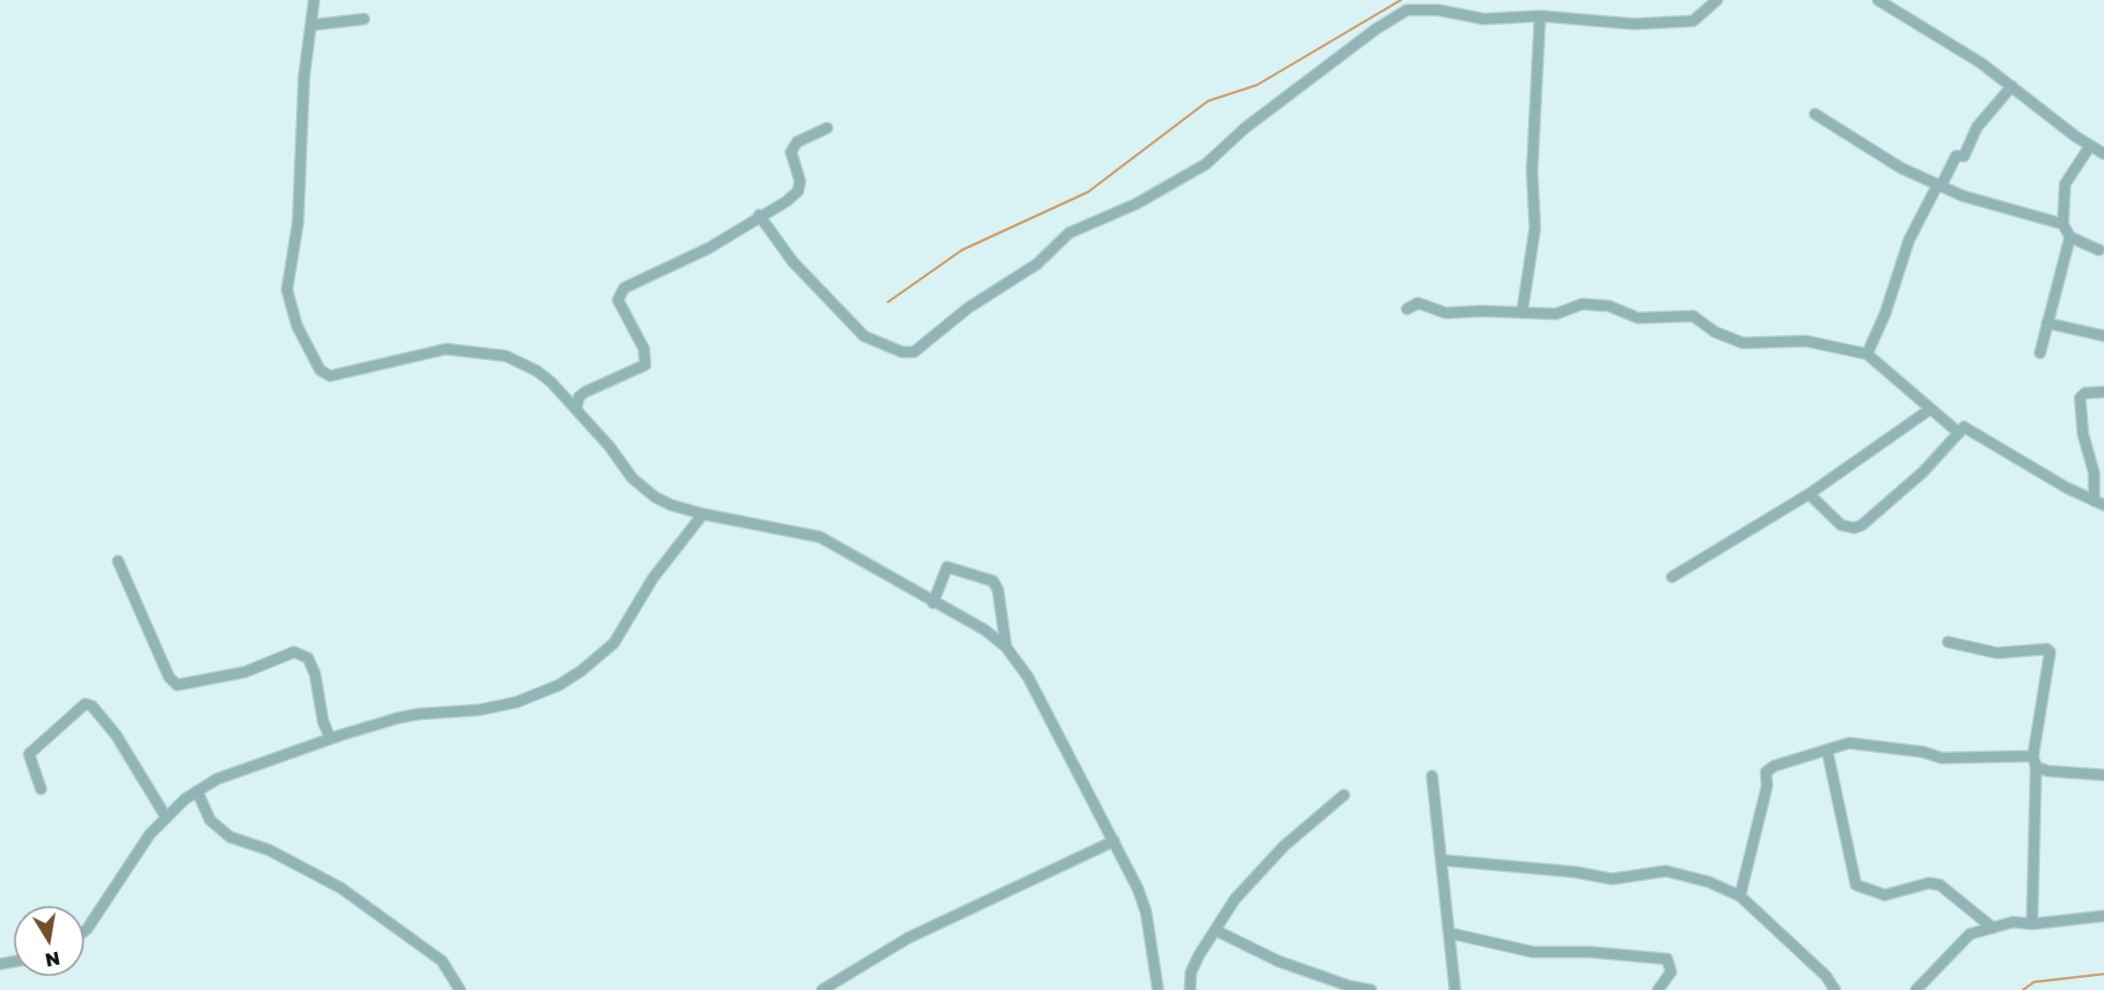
<!DOCTYPE html>
<html>
<head>
<meta charset="utf-8">
<style>
  body { margin:0 }
  #map { position:relative; width:2104px; height:990px; overflow:hidden; background:#d9f3f4; font-family:"Golos Text",sans-serif }
  canvas { display:block }
  .north { position:absolute; left:14px; top:906px; width:70px; height:70px; box-sizing:border-box; background:#fff; border:2px solid #9da1a1; border-radius:50%; rotate:169deg; font-size:19px; font-weight:700; line-height:28px; text-align:center; color:#0a1313 }
  .north::after { content:''; display:block; margin:auto; width:24px; height:32px; background:#715027; clip-path:polygon(50% 0,100% 100%,50% 72%,0 100%) }
</style>
</head>
<body>
<div id="map">
<canvas width="2104" height="990"></canvas>
<div class="north">N</div>
</div>
<script>
const context = document.querySelector('canvas').getContext('2d');
context.lineJoin = 'round';
const shape = rows => new Path2D(rows.map(r => 'M' + r).join(''));
function strokePath(path, color, width, dash) { context.strokeStyle = color; context.lineWidth = width; context.lineCap = dash ? 'butt' : 'round'; context.setLineDash(dash || []); context.stroke(path); }
strokePath(shape([
  [888,302,962,250,1088,192,1208,101,1257,85,1401,0],
  [2023,990,2034,982,2104,974]
]), '#cea16e', 2.5);
const minor = shape([
  [314,0,304,77,298,222,287,290,297,326,320,370,330,376,446,349,506,356,537,371,551,382,610,447,632,478,655,497,671,505,703,514,820,537,985,630,1006,647,1028,677,1138,889,1146,912,1158,990],
  [1878,0,1981,63,2075,136,2104,154],
  [312,25,364,19],
  [1815,114,1901,168,1963,196,2063,224],
  [2090,146,2065,184,2063,224,2070,237,2099,250],
  [1941,186,1956,156,1964,156,1977,127,2012,86],
  [759,215,793,262,864,336,902,352,914,352,968,308,1037,264,1069,233,1136,204,1206,164,1245,128,1376,29,1407,10,1438,10,1484,19,1540,16,1634,24,1693,21,1717,0],
  [1407,309,1418,303,1446,313,1482,311,1556,314,1582,304,1609,306,1638,318,1693,316,1715,332,1743,343,1806,341,1867,354,1959,433],
  [1522,313,1535,228,1532,171,1540,16],
  [2047,323,2104,336],
  [2040,353,2070,237],
  [1867,354,1885,314,1909,240,1938,184],
  [576,409,579,397,585,392,645,365,644,349,618,300,624,288,709,248,787,201,798,191,800,181,791,152,797,142,827,128],
  [1809,494,1841,525,1854,528,1862,525,1923,472,1964,427,2067,488,2104,505],
  [2094,501,2094,473,2083,434,2080,398,2085,393,2104,392],
  [118,561,169,677,177,685,245,672,294,652,308,658,315,674,323,721,330,738],
  [1672,577,1809,494,1929,410],
  [933,603,947,567,993,581,998,590,1006,647],
  [1948,642,1997,653,2047,649,2050,652,2033,756],
  [1827,750,1856,885,1885,895,1929,883,1940,885,1993,928],
  [1432,776,1455,990],
  [41,789,29,754,85,704,92,706,116,735,166,817],
  [197,791,210,820,230,837,269,850,341,888,442,961,460,990],
  [1441,860,1575,872,1612,879,1666,871,1709,882,1740,896,1826,976,1835,990],
  [1740,896,1767,786,1766,772,1774,766,1849,743,1923,752,1942,758,2033,756,2036,767,2048,771,2104,775],
  [2032,924,2036,767],
  [1215,930,1278,961,1349,986,1371,990],
  [1449,933,1533,952,1590,952,1667,959,1671,972,1658,990],
  [70,943,87,929,150,834,185,799,217,779,341,735,398,718,419,714,479,710,517,702,559,685,581,671,614,643,653,578,703,514],
  [0,964,28,959],
  [822,990,908,938,1114,841],
  [1190,990,1191,972,1199,955,1235,899,1284,846,1344,795],
  [1916,990,1970,934,2013,922,2032,924,2104,916]
]);
strokePath(minor, '#b8cfd0', 13);
strokePath(minor, '#91b5b6', 10);
</script>
</body>
</html>
